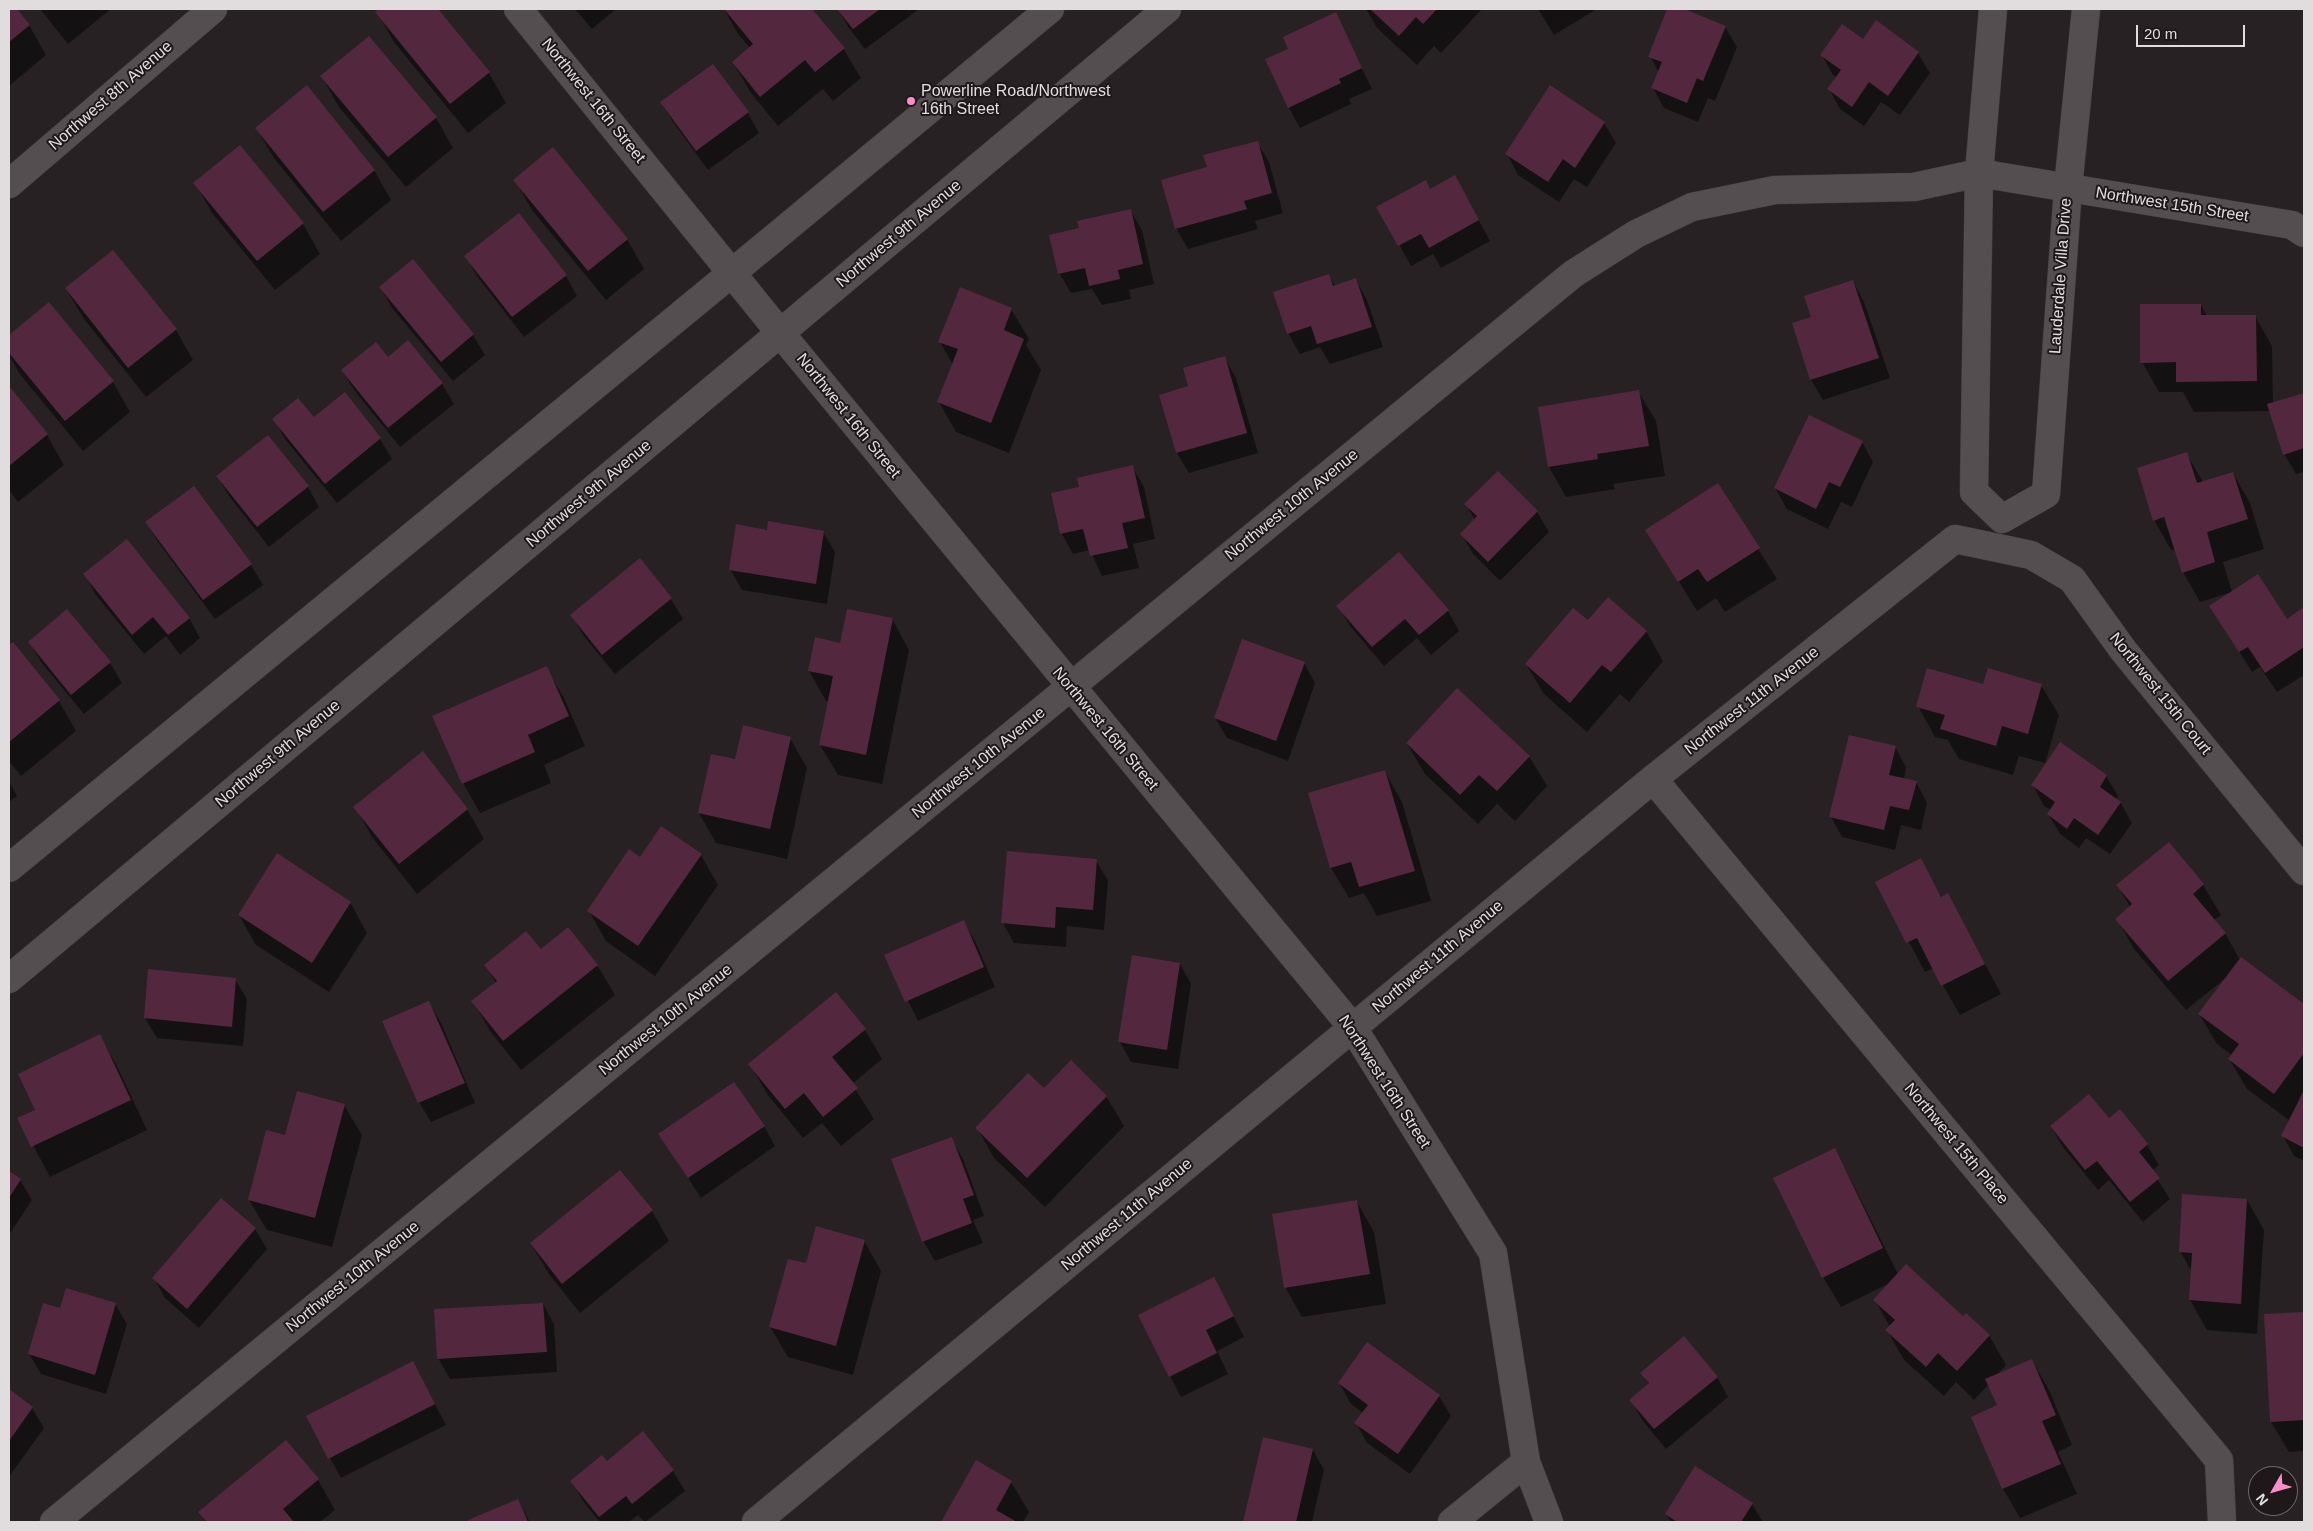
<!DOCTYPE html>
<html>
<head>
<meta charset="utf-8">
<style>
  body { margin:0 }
  #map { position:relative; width:2313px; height:1531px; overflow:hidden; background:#272124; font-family:Helvetica,sans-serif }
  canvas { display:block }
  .frame { position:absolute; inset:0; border:10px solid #e1dcde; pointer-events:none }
  .north { position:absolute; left:2248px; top:1466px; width:50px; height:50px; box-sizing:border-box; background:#1e181a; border:1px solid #6c6668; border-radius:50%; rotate:232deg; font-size:14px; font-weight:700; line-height:20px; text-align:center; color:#e1dcde }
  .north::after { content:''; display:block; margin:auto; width:18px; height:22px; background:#fb8fc5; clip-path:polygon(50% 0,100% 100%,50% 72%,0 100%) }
  .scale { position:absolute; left:2136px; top:25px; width:109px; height:22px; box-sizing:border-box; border:2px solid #e1dcde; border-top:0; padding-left:6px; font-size:15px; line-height:18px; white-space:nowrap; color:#e1dcde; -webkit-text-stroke:4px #1e181a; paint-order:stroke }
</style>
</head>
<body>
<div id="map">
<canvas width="2313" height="1531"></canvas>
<div class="frame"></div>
<div class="north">N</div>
<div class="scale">20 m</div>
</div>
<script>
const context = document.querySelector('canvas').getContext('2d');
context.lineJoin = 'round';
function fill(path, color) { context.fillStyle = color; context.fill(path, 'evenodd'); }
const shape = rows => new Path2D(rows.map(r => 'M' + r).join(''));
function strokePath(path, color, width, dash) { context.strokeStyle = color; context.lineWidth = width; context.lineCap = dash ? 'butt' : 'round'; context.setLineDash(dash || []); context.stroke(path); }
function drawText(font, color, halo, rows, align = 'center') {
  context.font = font + ' Helvetica,sans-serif'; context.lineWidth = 4; context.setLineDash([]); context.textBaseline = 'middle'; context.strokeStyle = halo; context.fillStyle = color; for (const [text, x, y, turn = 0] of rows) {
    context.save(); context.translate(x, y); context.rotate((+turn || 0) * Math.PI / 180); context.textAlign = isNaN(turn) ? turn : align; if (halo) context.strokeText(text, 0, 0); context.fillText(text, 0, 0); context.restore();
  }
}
fill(shape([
  [9,9,15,9,29,25,46,55,9,86],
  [40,9,111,9,68,44],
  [381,9,436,9,489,73,506,103,468,133,394,42,377,12],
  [575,9,616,9,592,29],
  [724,9,811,9,843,48,861,78,833,101,823,89,778,126,751,93,733,63,750,48,738,34],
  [838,9,919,9,865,49,849,28],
  [1366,9,1482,9,1441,53,1434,46,1417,65,1377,28],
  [1538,9,1597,9,1554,35],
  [1669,9,1681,9,1725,27,1737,47,1715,101,1708,98,1698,122,1664,108,1653,88,1659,73,1650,56],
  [1335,14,1372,89,1349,99,1351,104,1300,128,1289,108,1290,49],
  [1863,41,1918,53,1930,73,1900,115,1881,102,1864,126,1840,109,1829,89,1837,78,1833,75,1822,55],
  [322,77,436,118,453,148,406,187,339,107],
  [661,102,748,113,759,133,708,170,673,122],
  [1604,123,1616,143,1587,187,1574,179,1559,202,1518,175,1507,154],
  [256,128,374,170,391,200,341,241,274,158],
  [1257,142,1269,162,1283,213,1255,221,1258,229,1188,249,1176,228,1208,168],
  [240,146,303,224,320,254,275,290,212,213,195,183],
  [515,180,627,239,644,269,606,300,532,210],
  [1430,190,1466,197,1490,241,1441,268,1433,254,1411,266,1378,207],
  [1130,210,1142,230,1154,284,1129,290,1131,299,1102,305,1092,289,1071,293,1059,273,1081,229],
  [466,256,566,276,577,296,524,337,477,276],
  [413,261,473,335,485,355,453,381,392,308,381,288],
  [1328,275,1335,286,1356,280,1367,300,1383,347,1330,364,1320,347,1300,354,1288,333],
  [1853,281,1864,302,1890,378,1823,400,1811,380,1793,324,1812,318],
  [66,289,176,330,193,360,146,397,84,319],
  [49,304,113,382,130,412,83,451,19,373,9,355,9,337],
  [2201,305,2207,316,2255,316,2272,346,2273,404,2304,394,2304,472,2296,474,2284,454,2270,411,2194,412,2183,392,2159,392,2142,362],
  [1011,309,1029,339,1026,345,1041,370,1009,453,956,432,939,402,953,365,940,342],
  [408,342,442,384,454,404,400,447,354,390,342,370,388,358],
  [1224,357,1236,378,1258,453,1189,473,1177,453,1160,396,1190,387],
  [9,388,47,435,64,465,18,502,9,490],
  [1638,391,1656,421,1665,476,1613,484,1615,489,1566,497,1549,467,1539,408],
  [345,394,380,439,392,459,337,503,285,439,274,419,314,419],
  [1862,442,1873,462,1852,507,1841,502,1828,529,1787,509,1775,488],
  [2186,453,2203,482,2233,473,2250,503,2264,549,2223,562,2232,592,2200,602,2183,572,2176,549,2171,550,2154,520],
  [1132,467,1144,487,1155,539,1133,544,1139,568,1102,576,1090,550,1073,554,1062,534,1053,494,1081,488],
  [217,476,308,487,319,507,269,547,229,496],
  [1718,485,1777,579,1725,612,1716,598,1697,611,1647,530],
  [1466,504,1537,512,1549,532,1500,581,1473,554,1462,534,1475,520],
  [146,522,251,565,263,585,215,619,158,542],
  [768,531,823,532,835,552,827,604,742,590,730,569],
  [640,560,671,599,683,619,615,674,583,635,572,615],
  [85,574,189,618,200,638,180,655,166,636,144,654,96,595],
  [1338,606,1448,611,1459,631,1431,655,1417,638,1384,666,1350,626],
  [2303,610,2304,675,2277,692,2260,667,2252,672,2223,626,2287,621],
  [67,611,110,663,122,683,84,714,41,662,29,642],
  [892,619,909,650,882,784,838,775,820,745,829,701,826,701,809,671,841,644],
  [1588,622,1646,631,1663,661,1629,702,1620,694,1587,732,1544,694,1526,664],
  [12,644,59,701,76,731,21,776,9,761,9,647],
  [1304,663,1315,683,1288,761,1227,738,1215,718],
  [546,668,564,698,585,746,544,765,551,783,480,813,463,783],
  [2041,685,2059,715,2045,763,2019,756,2013,775,1959,759,1948,740,1935,737,1918,706],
  [790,738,807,768,787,859,716,843,699,813,736,761],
  [1407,744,1529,756,1547,786,1515,821,1497,804,1478,824,1425,774],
  [1895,747,1906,767,1904,780,1916,782,1927,803,1921,830,1901,825,1895,850,1842,837,1831,817],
  [1385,772,1402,802,1431,901,1377,916,1364,893,1349,898,1331,868],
  [2106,776,2118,796,2116,799,2120,802,2132,823,2110,854,2086,838,2079,848,2060,834,2048,814,2051,810,2044,806,2033,785],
  [9,782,17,796,9,802],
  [355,807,467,809,484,839,417,894,372,837],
  [2168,843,2203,885,2221,915,2214,920,2225,933,2240,960,2241,959,2304,1006,2304,1161,2294,1156,2283,1136,2290,1121,2247,1089,2229,1059,2232,1055,2217,1044,2199,1014,2227,977,2186,1010,2134,949,2117,919,2130,907,2118,886],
  [1008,853,1096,860,1108,881,1104,930,1067,926,1066,947,1014,943,1003,923],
  [701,855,718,885,655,976,606,941,589,911,640,858],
  [1921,860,1942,898,1948,895,2001,994,1960,1015,1933,968,1925,972,1877,882],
  [350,902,367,933,329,992,256,945,239,915],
  [963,921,975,941,995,987,918,1021,886,956],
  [1180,964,1191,984,1178,1069,1131,1062,1120,1042],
  [486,965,597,965,615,995,521,1070,490,1031,473,1001,496,983],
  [149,971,235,979,247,999,243,1046,157,1038,145,1018],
  [429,1003,441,1023,475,1103,431,1122,419,1102],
  [865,1030,882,1059,852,1084,874,1119,841,1146,822,1123,803,1138,767,1094,750,1064],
  [99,1036,117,1066,147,1130,50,1177,19,1119,36,1110],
  [1044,1090,1106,1096,1124,1126,1045,1207,994,1158,977,1128],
  [344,1105,362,1135,332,1247,267,1230,249,1200,286,1137],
  [2120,1110,2147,1145,2159,1165,2152,1171,2170,1199,2143,1222,2109,1180,2098,1190,2063,1147,2051,1127,2108,1119],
  [764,1126,775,1146,701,1198,660,1135],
  [951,1138,963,1159,984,1216,973,1220,983,1243,935,1261,923,1241],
  [1834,1150,1851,1180,1898,1274,1989,1335,2006,1365,1997,1375,2032,1360,2049,1390,2072,1445,2058,1452,2077,1494,2020,1518,2003,1489,1972,1417,1998,1406,1989,1384,1974,1400,1956,1382,1944,1396,1904,1360,1887,1330,1890,1327,1875,1300,1890,1283,1841,1307,1823,1277],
  [9,1172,20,1180,32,1200,9,1235],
  [620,1172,652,1211,669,1241,580,1313,549,1274,531,1244],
  [221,1200,255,1229,267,1249,199,1328,165,1298,154,1278],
  [2247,1200,2264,1230,2257,1334,2207,1330,2190,1300,2192,1272,2180,1251],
  [1357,1202,1374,1232,1386,1304,1302,1317,1285,1287],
  [864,1241,881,1271,853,1375,788,1357,770,1327,807,1265],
  [1225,1299,1244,1337,1217,1351,1228,1374,1181,1397,1139,1316],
  [115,1304,127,1324,106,1394,41,1374,29,1354,61,1310],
  [543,1304,554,1324,557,1372,450,1379,438,1358],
  [2304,1313,2304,1451,2289,1452,2271,1422,2265,1315],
  [413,1363,446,1425,341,1478,308,1417],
  [1642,1373,1717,1377,1728,1397,1666,1449,1642,1420,1631,1400,1649,1385],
  [1339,1383,1439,1396,1451,1416,1410,1474,1367,1443,1356,1423,1363,1413,1351,1404],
  [9,1390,32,1408,44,1428,9,1477],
  [643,1433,673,1471,685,1491,645,1522,638,1515,629,1522,600,1522,583,1501,572,1481,606,1462],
  [1264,1438,1313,1450,1324,1470,1312,1522,1245,1522],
  [286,1442,318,1480,335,1510,320,1522,206,1522,200,1512],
  [977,1462,1011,1482,1029,1512,1023,1522,943,1522],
  [518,1501,530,1522,470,1522,469,1520],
  [1752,1504,1763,1522,1671,1522,1666,1514]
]), '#0007');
fill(shape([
  [9,9,17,9,30,25,9,42],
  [379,9,438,9,490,72,450,104,375,12],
  [724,9,812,9,845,48,815,72,805,60,760,97,732,62,753,44],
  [837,9,880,9,853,29],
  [1370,9,1437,9,1423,24,1416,17,1399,36],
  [1667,9,1684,9,1726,26,1703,81,1697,78,1687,103,1651,88,1662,62,1648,57],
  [1336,12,1362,68,1339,79,1341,83,1288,108,1265,59,1288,49,1283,37],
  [1876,20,1919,52,1888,96,1869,82,1852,107,1827,89,1841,70,1820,55,1842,24,1863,39],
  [369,36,437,117,388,157,320,76],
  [713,64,749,112,696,151,660,102],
  [307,85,375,170,323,212,255,128],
  [1550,85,1605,122,1575,168,1563,159,1548,182,1505,154],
  [1258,141,1272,193,1244,201,1247,209,1175,229,1161,180,1207,167,1203,155],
  [240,145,304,223,257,261,193,183],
  [553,147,628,239,588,271,513,180],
  [1455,175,1479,220,1429,248,1421,234,1398,246,1376,207,1426,180,1430,189],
  [1131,209,1143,264,1118,270,1120,279,1089,286,1085,268,1058,274,1049,235,1079,228,1077,221],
  [519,213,567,275,512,317,464,256],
  [113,250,177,329,128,368,65,288],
  [413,259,474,334,441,362,379,287],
  [1329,274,1333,286,1356,278,1372,327,1317,344,1311,326,1287,334,1273,292],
  [1853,280,1879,358,1810,380,1792,323,1811,317,1804,296],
  [960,287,1012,308,1004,330,1024,339,991,423,937,402,958,349,938,342],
  [49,302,114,381,65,421,9,353,9,335],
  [2140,304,2201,304,2201,315,2256,315,2257,381,2176,382,2176,362,2140,363],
  [408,340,443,383,388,428,341,370,376,342,388,357],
  [1225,356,1247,433,1176,453,1159,395,1188,386,1183,368],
  [9,386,48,434,9,466],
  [1639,390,1649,446,1597,454,1598,459,1548,467,1538,407],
  [345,392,381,438,325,484,272,419,298,398,314,417],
  [2304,393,2304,448,2283,455,2267,404],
  [1809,415,1863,441,1840,487,1829,482,1816,509,1774,488],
  [268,435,309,486,257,527,216,476],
  [2187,452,2197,483,2233,472,2248,519,2207,532,2215,562,2182,573,2164,517,2153,521,2137,468],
  [1133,465,1145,518,1122,523,1128,548,1090,556,1083,529,1060,534,1051,493,1079,487,1077,478],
  [1498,471,1538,511,1488,562,1460,534,1477,516,1464,504],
  [1718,483,1760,548,1707,582,1698,569,1678,582,1645,530],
  [194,486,252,564,203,600,145,522],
  [768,521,824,531,816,584,729,570,736,524,767,530],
  [127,539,190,618,168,635,153,617,132,635,83,574],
  [1399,552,1449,610,1419,635,1405,619,1372,647,1336,606],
  [640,558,672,598,602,655,570,615],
  [2258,574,2287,619,2304,607,2304,647,2265,673,2248,647,2239,652,2209,606],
  [1608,597,1647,631,1611,672,1602,665,1570,703,1525,664,1573,608,1588,620],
  [67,609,111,662,71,695,28,642],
  [847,609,893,618,866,755,819,745,833,676,808,671,815,637,840,643],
  [1242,639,1305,662,1276,741,1214,718],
  [13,642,60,700,9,742,9,645],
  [547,666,569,716,528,735,535,752,462,784,432,716],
  [1927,668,1983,684,1988,668,2042,684,2028,734,2002,726,1996,746,1940,729,1945,715,1916,707],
  [1457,688,1530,756,1497,791,1479,775,1460,795,1406,743],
  [743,725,791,737,770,829,698,813,711,754,735,759],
  [1849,735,1896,746,1889,775,1917,781,1909,810,1890,806,1884,830,1829,817],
  [2060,742,2107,775,2100,787,2121,802,2098,835,2074,818,2067,829,2047,814,2055,802,2031,785],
  [423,751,468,809,399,864,353,807],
  [1385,770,1415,871,1359,887,1351,862,1330,868,1308,793],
  [661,826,702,854,638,946,587,911,629,849,640,857],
  [2169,842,2204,884,2193,894,2226,933,2168,981,2115,919,2132,904,2116,885],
  [1007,851,1097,859,1093,910,1056,907,1055,928,1001,923],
  [277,853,351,902,312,963,238,915],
  [1921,858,1941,897,1948,893,1985,964,1941,986,1917,938,1906,943,1875,882],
  [964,920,984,967,905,1002,884,955],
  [568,927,598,965,503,1041,471,1001,497,981,484,965,526,931,541,949],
  [1132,955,1180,963,1167,1050,1118,1042],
  [2241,957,2304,1004,2304,1053,2274,1094,2228,1059,2239,1044,2198,1014],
  [148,969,236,978,232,1027,144,1018],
  [836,992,866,1029,832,1057,858,1088,823,1117,804,1093,785,1109,748,1064],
  [429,1001,465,1083,418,1103,382,1021],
  [100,1034,131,1100,31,1147,17,1118,35,1110,18,1074],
  [1071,1060,1107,1096,1027,1178,975,1128,1028,1073,1044,1088],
  [734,1082,765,1126,688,1178,658,1134],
  [2304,1090,2304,1148,2281,1136],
  [297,1091,345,1104,315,1218,248,1200,266,1130,285,1135],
  [2089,1094,2109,1118,2120,1109,2148,1144,2139,1152,2160,1178,2130,1202,2097,1161,2085,1170,2050,1126],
  [952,1137,974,1195,963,1199,972,1223,922,1242,891,1159],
  [1835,1148,1883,1248,1822,1278,1773,1178],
  [620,1170,653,1210,562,1284,530,1243],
  [9,1171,21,1179,9,1198],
  [2182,1194,2247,1199,2241,1304,2189,1300,2192,1253,2179,1252],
  [221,1198,256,1228,187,1309,152,1278],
  [1357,1200,1370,1274,1284,1288,1272,1214],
  [816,1226,865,1240,836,1346,769,1327,788,1259,806,1263],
  [1906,1264,1963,1316,1966,1313,1990,1335,1957,1371,1938,1353,1926,1367,1885,1330,1895,1320,1873,1300],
  [1214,1277,1234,1316,1206,1330,1217,1353,1169,1377,1138,1315],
  [66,1288,116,1303,95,1375,28,1354,43,1303,60,1308],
  [543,1303,547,1352,437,1359,434,1309],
  [2304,1312,2304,1420,2270,1422,2264,1314],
  [1684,1336,1718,1377,1654,1429,1629,1400,1649,1383,1640,1373],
  [1367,1342,1440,1395,1398,1454,1354,1423,1368,1405,1338,1383],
  [2032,1359,2056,1415,2042,1421,2061,1464,2002,1489,1971,1417,1997,1405,1985,1379],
  [413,1361,435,1404,328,1459,306,1416],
  [9,1389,33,1407,9,1441],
  [643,1431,674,1470,632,1504,626,1496,599,1517,570,1481,602,1455,607,1461],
  [1263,1437,1313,1449,1296,1522,1243,1522],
  [286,1440,319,1479,283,1509,294,1522,207,1522,198,1512],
  [976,1460,1012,1481,996,1510,1017,1522,941,1522],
  [1695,1466,1753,1503,1741,1522,1677,1522,1665,1514],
  [518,1499,528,1522,469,1522,468,1520]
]), '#53283e');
const minor = shape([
  [1993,9,1979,173,1974,492,2002,519,2046,494,2068,188,2086,9],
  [9,184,213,9],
  [781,334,1353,1028,1493,1253,1526,1462,1549,1522],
  [1653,779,2219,1460,2222,1522],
  [54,1522,1573,274,1636,234,1692,207,1775,190,1914,187,1979,173,2292,225,2304,233],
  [756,1522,1653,779,1955,539,2031,555,2072,579,2123,650,2304,871],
  [1452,1522,1526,1462]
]);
const tertiary = shape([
  [518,9,781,334]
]);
const secondary = shape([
  [9,868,779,234,1050,9],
  [9,979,1167,9]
]);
strokePath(minor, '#423d3f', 29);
strokePath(tertiary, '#423d3f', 29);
strokePath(secondary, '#423d3f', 29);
strokePath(minor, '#554e51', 28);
strokePath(tertiary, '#554e51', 28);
strokePath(secondary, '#554e51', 28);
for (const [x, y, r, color] of [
  [911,101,5,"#fb8fc5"]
]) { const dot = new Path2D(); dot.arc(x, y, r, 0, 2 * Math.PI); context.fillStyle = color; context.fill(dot); strokePath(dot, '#1e181a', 2); }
drawText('16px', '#e1dcde', '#1e181a', [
  ["Powerline Road/Northwest",921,92],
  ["16th Street",921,110]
], 'left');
drawText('16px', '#e1dcde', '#1e181a', [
  ["Northwest 8th Avenue",111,96,-41],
  ["Northwest 16th Street",593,101,51],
  ["Northwest 15th Street",2172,205,9],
  ["Northwest 9th Avenue",899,234,-40],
  ["Lauderdale Villa Drive",2061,276,-86],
  ["Northwest 16th Street",848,416,51],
  ["Northwest 9th Avenue",589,494,-40],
  ["Northwest 10th Avenue",1292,505,-39],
  ["Northwest 15th Court",2160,694,51],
  ["Northwest 11th Avenue",1752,701,-38],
  ["Northwest 16th Street",1105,729,50],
  ["Northwest 9th Avenue",278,754,-40],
  ["Northwest 10th Avenue",979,763,-39],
  ["Northwest 11th Avenue",1438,957,-40],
  ["Northwest 10th Avenue",666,1020,-39],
  ["Northwest 16th Street",1384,1082,57],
  ["Northwest 15th Place",1956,1144,50],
  ["Northwest 11th Avenue",1127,1215,-40],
  ["Northwest 10th Avenue",353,1277,-39]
]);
</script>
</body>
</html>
